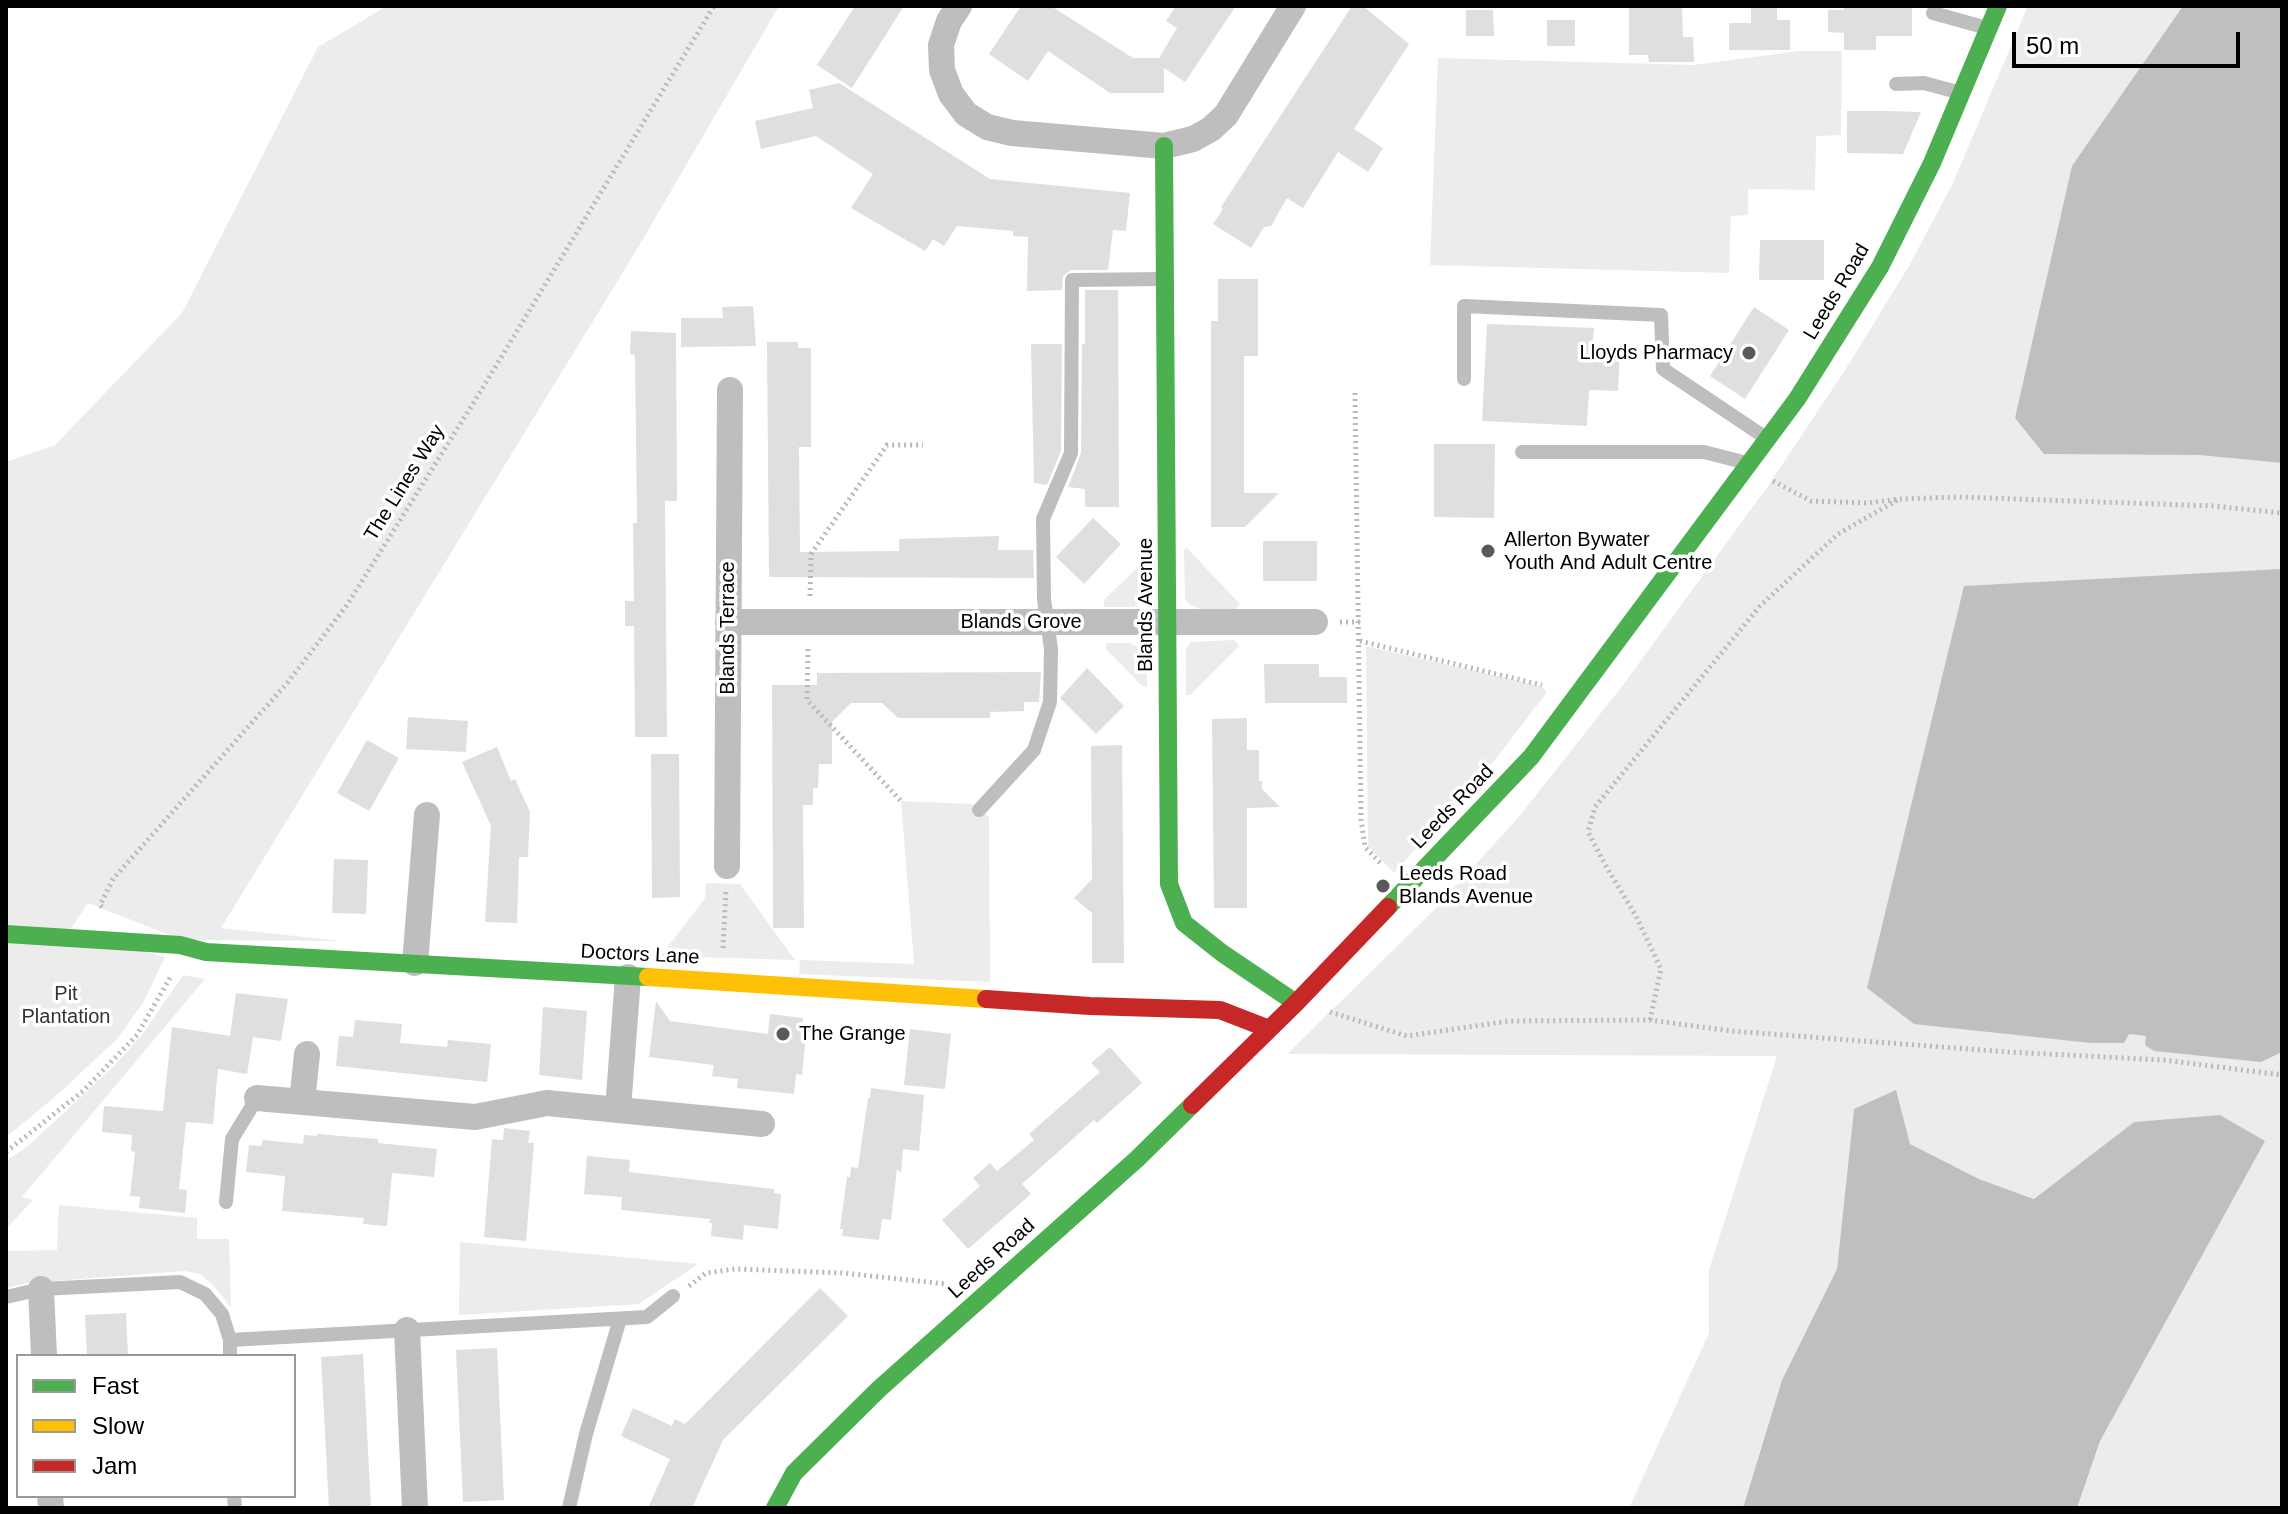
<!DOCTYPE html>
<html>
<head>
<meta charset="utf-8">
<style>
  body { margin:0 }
  #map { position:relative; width:2288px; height:1514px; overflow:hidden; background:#fff; font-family:Helvetica,sans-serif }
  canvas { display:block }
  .frame { position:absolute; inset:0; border:8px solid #000; pointer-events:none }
  .legend { position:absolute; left:16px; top:1354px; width:280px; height:144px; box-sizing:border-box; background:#fff; border:2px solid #999; margin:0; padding:10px 14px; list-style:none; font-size:24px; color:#000 }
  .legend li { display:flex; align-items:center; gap:16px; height:40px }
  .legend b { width:40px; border:2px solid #999 }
  .scale { position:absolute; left:2012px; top:32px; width:228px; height:36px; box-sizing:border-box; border:4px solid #000; border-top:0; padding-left:10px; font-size:24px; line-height:28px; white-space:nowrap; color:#000; -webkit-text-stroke:6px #fff; paint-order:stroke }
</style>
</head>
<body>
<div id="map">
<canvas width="2288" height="1514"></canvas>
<div class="frame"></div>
<ul class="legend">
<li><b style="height:10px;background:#4caf50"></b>Fast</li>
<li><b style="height:10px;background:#ffc107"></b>Slow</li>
<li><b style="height:10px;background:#c62828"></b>Jam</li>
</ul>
<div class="scale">50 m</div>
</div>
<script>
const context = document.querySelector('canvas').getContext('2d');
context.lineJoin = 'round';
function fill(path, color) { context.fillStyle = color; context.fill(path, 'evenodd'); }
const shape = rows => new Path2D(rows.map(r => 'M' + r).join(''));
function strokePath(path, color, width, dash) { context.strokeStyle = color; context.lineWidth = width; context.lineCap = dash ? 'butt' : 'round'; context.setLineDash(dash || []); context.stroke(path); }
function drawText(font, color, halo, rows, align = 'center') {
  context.font = font + ' Helvetica,sans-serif'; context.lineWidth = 7; context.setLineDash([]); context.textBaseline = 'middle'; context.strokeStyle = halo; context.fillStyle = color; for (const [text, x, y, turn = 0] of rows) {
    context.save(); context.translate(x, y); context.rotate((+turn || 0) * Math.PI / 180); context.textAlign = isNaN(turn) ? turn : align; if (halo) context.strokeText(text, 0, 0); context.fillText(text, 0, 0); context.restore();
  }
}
fill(shape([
  [387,6,779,6,636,251,221,928,341,941,182,940,88,903,70,930,165,957,144,1001,117,1039,56,1096,6,1137,6,462,55,445,182,313,318,47],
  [2028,6,2282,6,2282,1508,2077,1508,2100,1441,2134,1122,2035,1199,1979,1179,1909,1144,1854,1109,1837,1269,1782,1380,1743,1508,1629,1508,1709,1333,1709,1270,1777,1056,1287,1054,1432,912,1518,818,1623,685,1768,486,1847,367,1909,266,1952,185],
  [1799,51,1842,51,1841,135,1816,136,1815,190,1748,189,1748,215,1731,216,1729,273,1430,265,1438,58,1694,65],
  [1186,547,1240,604,1236,609,1200,609,1189,604,1185,599,1184,550],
  [1145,560,1149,560,1149,589,1145,599,1133,607,1104,607,1104,600],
  [1234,640,1239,646,1190,695,1186,695,1186,650,1190,642],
  [1106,643,1130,643,1144,651,1147,661,1147,687,1142,686,1106,649],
  [1366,646,1540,686,1547,692,1498,756,1394,873,1368,846],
  [901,801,972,804,989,817,990,982,799,974,800,960,914,964],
  [706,883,740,884,795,960,661,956,705,898],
  [183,975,205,979,22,1197,33,1200,6,1229,6,1161,28,1146,112,1068,142,1035],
  [59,1205,197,1218,197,1239,229,1239,231,1308,213,1285,200,1274,184,1271,28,1283,6,1288,6,1251,57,1250],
  [460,1242,698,1264,639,1304,459,1315]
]), '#ececec');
fill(shape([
  [2183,6,2282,6,2282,463,2200,455,2044,454,2015,418,2072,166],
  [2282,569,2282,1052,2261,1062,2154,1051,2145,1045,2146,1036,2129,1034,2124,1043,2091,1043,1914,1024,1867,988,1964,586],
  [1896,1090,1910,1144,1979,1179,2034,1199,2134,1122,2220,1115,2265,1141,2100,1441,2077,1508,1743,1508,1782,1380,1837,1269,1854,1109]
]), '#bfbfbf');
fill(shape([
  [855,6,904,6,852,88,817,65],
  [1021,6,1051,6,1133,58,1159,58,1177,28,1166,21,1176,6,1236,6,1185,82,1164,68,1164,93,1110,93,1048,51,1028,81,989,54],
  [1352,6,1363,6,1409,44,1354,129,1383,148,1368,172,1338,152,1303,208,1287,198,1271,226,1264,227,1251,248,1213,224,1223,209,1221,207],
  [1629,6,1682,6,1683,37,1693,37,1694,62,1649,62,1648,55,1629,55],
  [1751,6,1777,6,1777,20,1790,20,1790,50,1729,50,1729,23,1751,23],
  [1844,6,1912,6,1912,36,1876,36,1876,50,1844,50,1844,33,1828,32,1828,10,1844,10],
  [1466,10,1493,10,1494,36,1466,36],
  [1547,20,1575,20,1575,46,1547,46],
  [839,83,990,179,1130,193,1126,231,1113,230,1108,270,1071,270,1063,276,1062,290,1027,291,1028,237,1013,236,1013,231,957,226,944,246,933,239,925,251,851,208,873,174,816,136,761,149,755,121,813,108,809,90],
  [1847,111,1888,111,1921,112,1903,154,1847,153],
  [1760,240,1824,240,1824,280,1759,280],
  [1218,279,1258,279,1258,356,1244,356,1244,493,1279,493,1245,527,1211,527,1211,321,1218,321],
  [1082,290,1118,290,1119,507,1085,507,1085,489,1068,487,1081,453,1082,344,1085,344,1085,290],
  [753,306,756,346,681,347,681,318,723,318,722,307],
  [1754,307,1789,330,1745,399,1710,376],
  [1487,324,1594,328,1592,350,1620,351,1618,391,1589,390,1587,426,1482,421],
  [631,331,676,333,677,501,665,501,667,737,635,737,634,626,625,626,625,601,634,601,633,523,637,523,635,355,630,354],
  [767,342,798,342,798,348,811,348,811,447,799,447,800,552,899,551,899,539,999,536,998,550,1033,550,1034,578,769,577],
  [1031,344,1062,344,1061,451,1047,485,1034,483],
  [1434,444,1495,444,1494,518,1434,517],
  [1093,518,1121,544,1084,584,1056,557],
  [1263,541,1317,541,1317,581,1263,581],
  [1264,664,1319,664,1319,677,1347,677,1347,703,1265,703],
  [1087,668,1124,706,1096,734,1060,698],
  [1041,672,1039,702,1024,702,1024,711,990,712,990,718,898,718,882,703,851,703,832,722,832,764,819,764,818,788,813,788,813,805,803,805,804,928,773,928,772,685,817,685,817,673],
  [408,717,468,721,466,752,406,749],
  [1247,718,1247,750,1259,750,1259,781,1262,781,1262,789,1280,807,1247,808,1247,908,1214,908,1212,719],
  [367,740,399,758,369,811,337,793],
  [1122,745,1124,963,1092,963,1092,913,1074,898,1092,879,1091,746],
  [497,747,511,781,515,779,530,812,528,857,519,857,517,923,485,922,491,826,462,762],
  [651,754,679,754,680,897,652,898],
  [334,859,368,860,366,914,332,913],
  [236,993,288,999,281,1041,253,1037,247,1074,218,1069,213,1124,186,1122,179,1189,187,1190,185,1213,139,1208,140,1197,130,1196,135,1152,131,1151,132,1135,102,1132,104,1106,163,1111,172,1027,230,1036],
  [656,1001,670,1021,768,1034,770,1014,803,1018,801,1036,806,1036,802,1075,796,1074,794,1094,737,1088,738,1079,712,1076,714,1065,649,1057],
  [543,1007,587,1011,582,1080,539,1075],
  [355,1020,402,1024,400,1043,447,1047,448,1040,491,1044,487,1082,336,1066,339,1036,353,1037],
  [910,1029,951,1034,945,1089,904,1085],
  [1110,1047,1142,1083,1097,1123,1094,1120,1022,1184,1031,1194,968,1249,942,1220,980,1186,973,1178,990,1163,997,1171,1034,1140,1029,1134,1100,1072,1091,1063],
  [871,1088,924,1095,919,1151,903,1149,901,1173,897,1169,891,1220,882,1219,879,1240,842,1236,843,1229,840,1229,847,1177,850,1177,851,1167,858,1168,868,1098,870,1098],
  [504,1128,530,1131,528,1143,534,1143,526,1241,484,1237,492,1139,503,1140],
  [317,1134,378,1139,378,1143,437,1149,434,1177,392,1173,387,1226,363,1224,364,1218,282,1211,285,1176,246,1172,249,1145,261,1146,263,1140,303,1144,304,1135,317,1136],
  [587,1156,630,1160,629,1172,774,1189,774,1193,781,1194,778,1229,744,1225,743,1240,711,1236,712,1223,709,1223,710,1219,621,1210,622,1197,584,1194],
  [820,1288,848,1316,723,1440,692,1508,648,1508,670,1459,621,1436,633,1408,672,1426,675,1419,685,1424],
  [126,1313,128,1356,87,1356,85,1315],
  [497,1348,504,1500,463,1502,456,1350],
  [363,1354,371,1508,329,1508,321,1357]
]), '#dfdfdf');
strokePath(shape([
  [1355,393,1361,819,1365,847,1382,865],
  [1773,481,1811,501,1867,503,1899,499,1959,497,2213,506,2282,513],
  [810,596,811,554,887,445,923,445],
  [1340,622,1360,622],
  [1360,641,1542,685],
  [808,649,807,700,901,801],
  [102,907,100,905,113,879,288,682,347,605,474,402,714,6],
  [723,948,726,890],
  [1330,1012,1407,1036,1509,1021,1650,1020,1731,1031,2008,1052,2163,1060,2282,1075],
  [1650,1020,1661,969,1636,916,1607,868,1588,832,1595,807,1760,606,1838,534,1899,499],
  [6,1152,83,1091,137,1035,171,976],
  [689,1286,706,1273,735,1269,843,1273,946,1284]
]), '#b9b9b9', 5, [2, 4]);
strokePath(shape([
  [1933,13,1987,28],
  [1896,84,1924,83,1961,93],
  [1464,379,1464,306,1661,315,1663,369,1766,438],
  [1522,452,1704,452,1743,462],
  [979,810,1034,750,1050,702,1051,649,1044,599,1043,519,1071,453,1072,280,1165,279],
  [226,1202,232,1139,257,1098],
  [6,1297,41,1289,180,1282,205,1294,222,1314,230,1340,230,1356],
  [230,1340,647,1317,673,1296],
  [234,1496,235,1508],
  [569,1508,586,1434,620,1319]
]), '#bebebe', 14);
strokePath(shape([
  [959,6,949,21,941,45,942,70,951,94,966,114,987,127,1012,133,1164,146,1193,139,1211,129,1226,115,1293,6],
  [728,622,1315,622],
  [727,866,730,390],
  [415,963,427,815],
  [257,1098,475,1117,547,1103,762,1124],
  [302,1102,307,1054],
  [618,1109,628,977],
  [41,1289,44,1356],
  [407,1330,415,1508],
  [50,1496,51,1508]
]), '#bebebe', 26);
strokePath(shape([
  [1164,146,1169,884,1184,923,1222,953,1296,1003],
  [1388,907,1531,757,1797,399,1880,267,1932,163,1998,6],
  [6,934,180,945,206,952,648,977],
  [775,1508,794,1473,879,1389,1137,1159,1192,1105]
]), '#4caf50', 18);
strokePath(shape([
  [648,977,986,999]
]), '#ffc107', 18);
strokePath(shape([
  [986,999,1090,1006,1220,1010,1269,1029],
  [1192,1105,1296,1003,1388,907]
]), '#c62828', 18);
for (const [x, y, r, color] of [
  [1749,353,8,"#595959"],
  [1488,551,8,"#595959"],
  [1383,886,8,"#595959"],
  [783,1034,8,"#595959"]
]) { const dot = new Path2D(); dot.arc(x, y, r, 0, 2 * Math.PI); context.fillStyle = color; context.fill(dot); strokePath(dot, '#fff', 3); }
drawText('20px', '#000', '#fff', [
  ["Leeds Road",1837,292,-59],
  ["The Lines Way",405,483,-58],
  ["Blands Avenue",1146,605,-90],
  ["Blands Grove",1021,622],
  ["Blands Terrace",728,628,-90],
  ["Leeds Road",1453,807,-46],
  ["Doctors Lane",640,955,3],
  ["Leeds Road",992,1259,-42]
]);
drawText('20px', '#000', '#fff', [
  ["Lloyds Pharmacy",1733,353,"right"],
  ["Allerton Bywater",1504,540],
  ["Youth And Adult Centre",1504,563],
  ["Leeds Road",1399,874],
  ["Blands Avenue",1399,897],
  ["The Grange",799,1034]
], 'left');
drawText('20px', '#333', '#fff', [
  ["Pit",66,994],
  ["Plantation",66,1017]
]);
</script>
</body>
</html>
